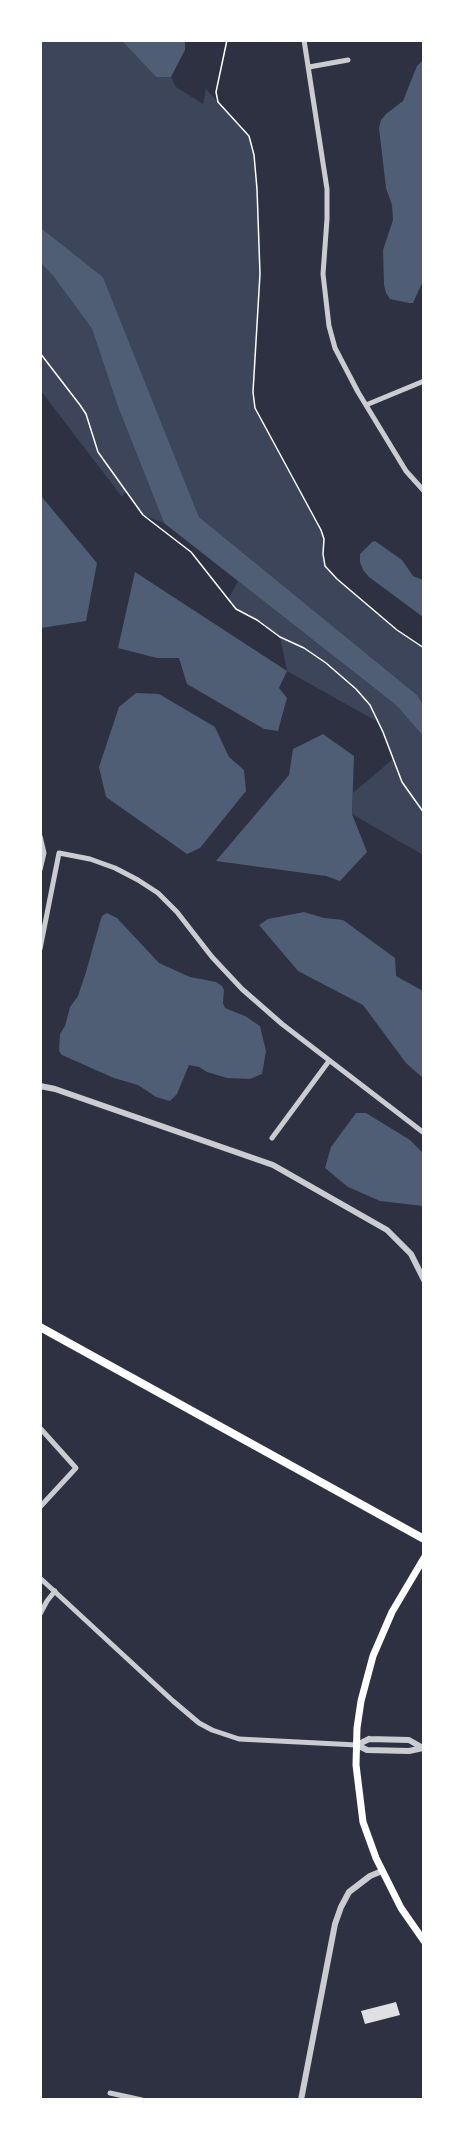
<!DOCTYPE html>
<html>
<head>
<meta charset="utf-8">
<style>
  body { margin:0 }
  #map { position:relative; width:464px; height:2140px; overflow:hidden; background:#2d3142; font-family:Cabin,sans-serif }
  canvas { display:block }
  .frame { position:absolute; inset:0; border:42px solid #fff; pointer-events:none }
</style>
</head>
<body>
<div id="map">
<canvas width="464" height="2140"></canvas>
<div class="frame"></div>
</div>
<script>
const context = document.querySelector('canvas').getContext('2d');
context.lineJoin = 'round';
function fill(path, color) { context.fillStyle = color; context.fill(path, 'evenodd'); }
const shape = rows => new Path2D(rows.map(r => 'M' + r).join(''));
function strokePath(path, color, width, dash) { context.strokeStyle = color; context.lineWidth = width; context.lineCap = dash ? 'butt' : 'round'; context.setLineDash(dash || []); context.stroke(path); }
fill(shape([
  [40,41,122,41,156,77,171,77,176,87,203,104,206,89,249,136,254,155,257,189,260,274,253,392,255,408,321,530,324,539,323,554,326,566,337,579,397,630,423,648,423,704,417,695,199,517,103,277,41,228],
  [41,263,54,277,92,329,117,404,164,523,143,515,126,492,122,497,41,391],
  [238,581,396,705,423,736,423,855,352,814,353,793,393,759,378,722,287,671,280,637,257,620,236,609,228,600]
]), '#3c4559');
fill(shape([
  [122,41,185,41,185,50,171,77,156,77],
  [423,60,423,281,413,303,409,303,390,299,386,293,384,285,383,250,393,220,392,205,386,188,379,128,381,120,386,114,403,101,417,66],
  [41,228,103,277,199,517,417,695,423,704,423,736,396,705,164,523,117,404,92,329,54,277,41,263],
  [41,496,97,563,86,621,41,628],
  [375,541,402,560,413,576,423,580,423,617,369,577,363,570,360,562,360,554,372,542],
  [135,572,287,671,279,688,287,698,278,731,264,729,187,684,179,658,157,658,118,648],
  [136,693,159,694,215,727,229,757,244,770,246,791,200,848,187,854,106,797,99,767,119,707],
  [323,734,354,756,352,814,367,852,340,881,326,876,216,861,289,775,293,749],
  [304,912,324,918,343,920,395,958,396,976,423,991,423,1078,406,1063,363,1005,298,971,259,925,268,919],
  [107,913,117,918,159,963,190,977,216,982,222,986,224,990,223,1003,225,1008,245,1016,260,1026,266,1051,262,1074,250,1079,227,1078,207,1072,199,1067,189,1065,177,1094,170,1101,156,1097,138,1085,114,1078,62,1055,59,1051,60,1034,65,1026,70,1007,78,996,86,972,100,922,102,916],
  [356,1113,366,1113,410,1140,422,1152,423,1206,380,1201,348,1187,325,1168,331,1147]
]), '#4f5d75');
fill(shape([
  [396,2002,400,2015,365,2024,361,2011]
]), '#e0e0e3');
strokePath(shape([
  [227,40,216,92,218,102,249,136,254,155,257,189,260,274,253,392,255,408,321,530,324,539,323,554,325,566,337,579,397,630,424,648],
  [40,353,80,405,86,414,98,452,143,515,191,552,236,609,257,620,280,637,304,648,326,663,356,689,370,705,383,732,402,782,424,813]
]), '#fff', 1.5);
strokePath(shape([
  [304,40,327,189,327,219,323,274,329,326,335,348,358,392,406,471,424,491],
  [309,67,348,60],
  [366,405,424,381],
  [40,836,44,853,40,870],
  [40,949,59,853,90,859,115,868,138,880,158,893,177,912,212,957,242,989,282,1024,424,1133],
  [272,1138,329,1061],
  [40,1428,76,1468,40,1507],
  [40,1578,173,1701,199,1723,212,1730,239,1739,357,1745],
  [40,1614,47,1601,55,1591],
  [110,2093,142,2100]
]), '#caccd0', 5);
strokePath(shape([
  [40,1086,55,1089,273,1165,387,1230,411,1254,424,1280],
  [369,1739,409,1740,423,1748,409,1751,367,1750,357,1745,369,1739],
  [301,2100,335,1924,341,1907,349,1892,370,1876,382,1871]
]), '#caccd0', 6);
strokePath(shape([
  [424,1558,392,1612,373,1656,361,1701,357,1728,356,1765,363,1822,376,1858,401,1908,424,1941]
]), '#fff', 7);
strokePath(shape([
  [40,1327,424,1539]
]), '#fff', 8);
</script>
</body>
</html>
